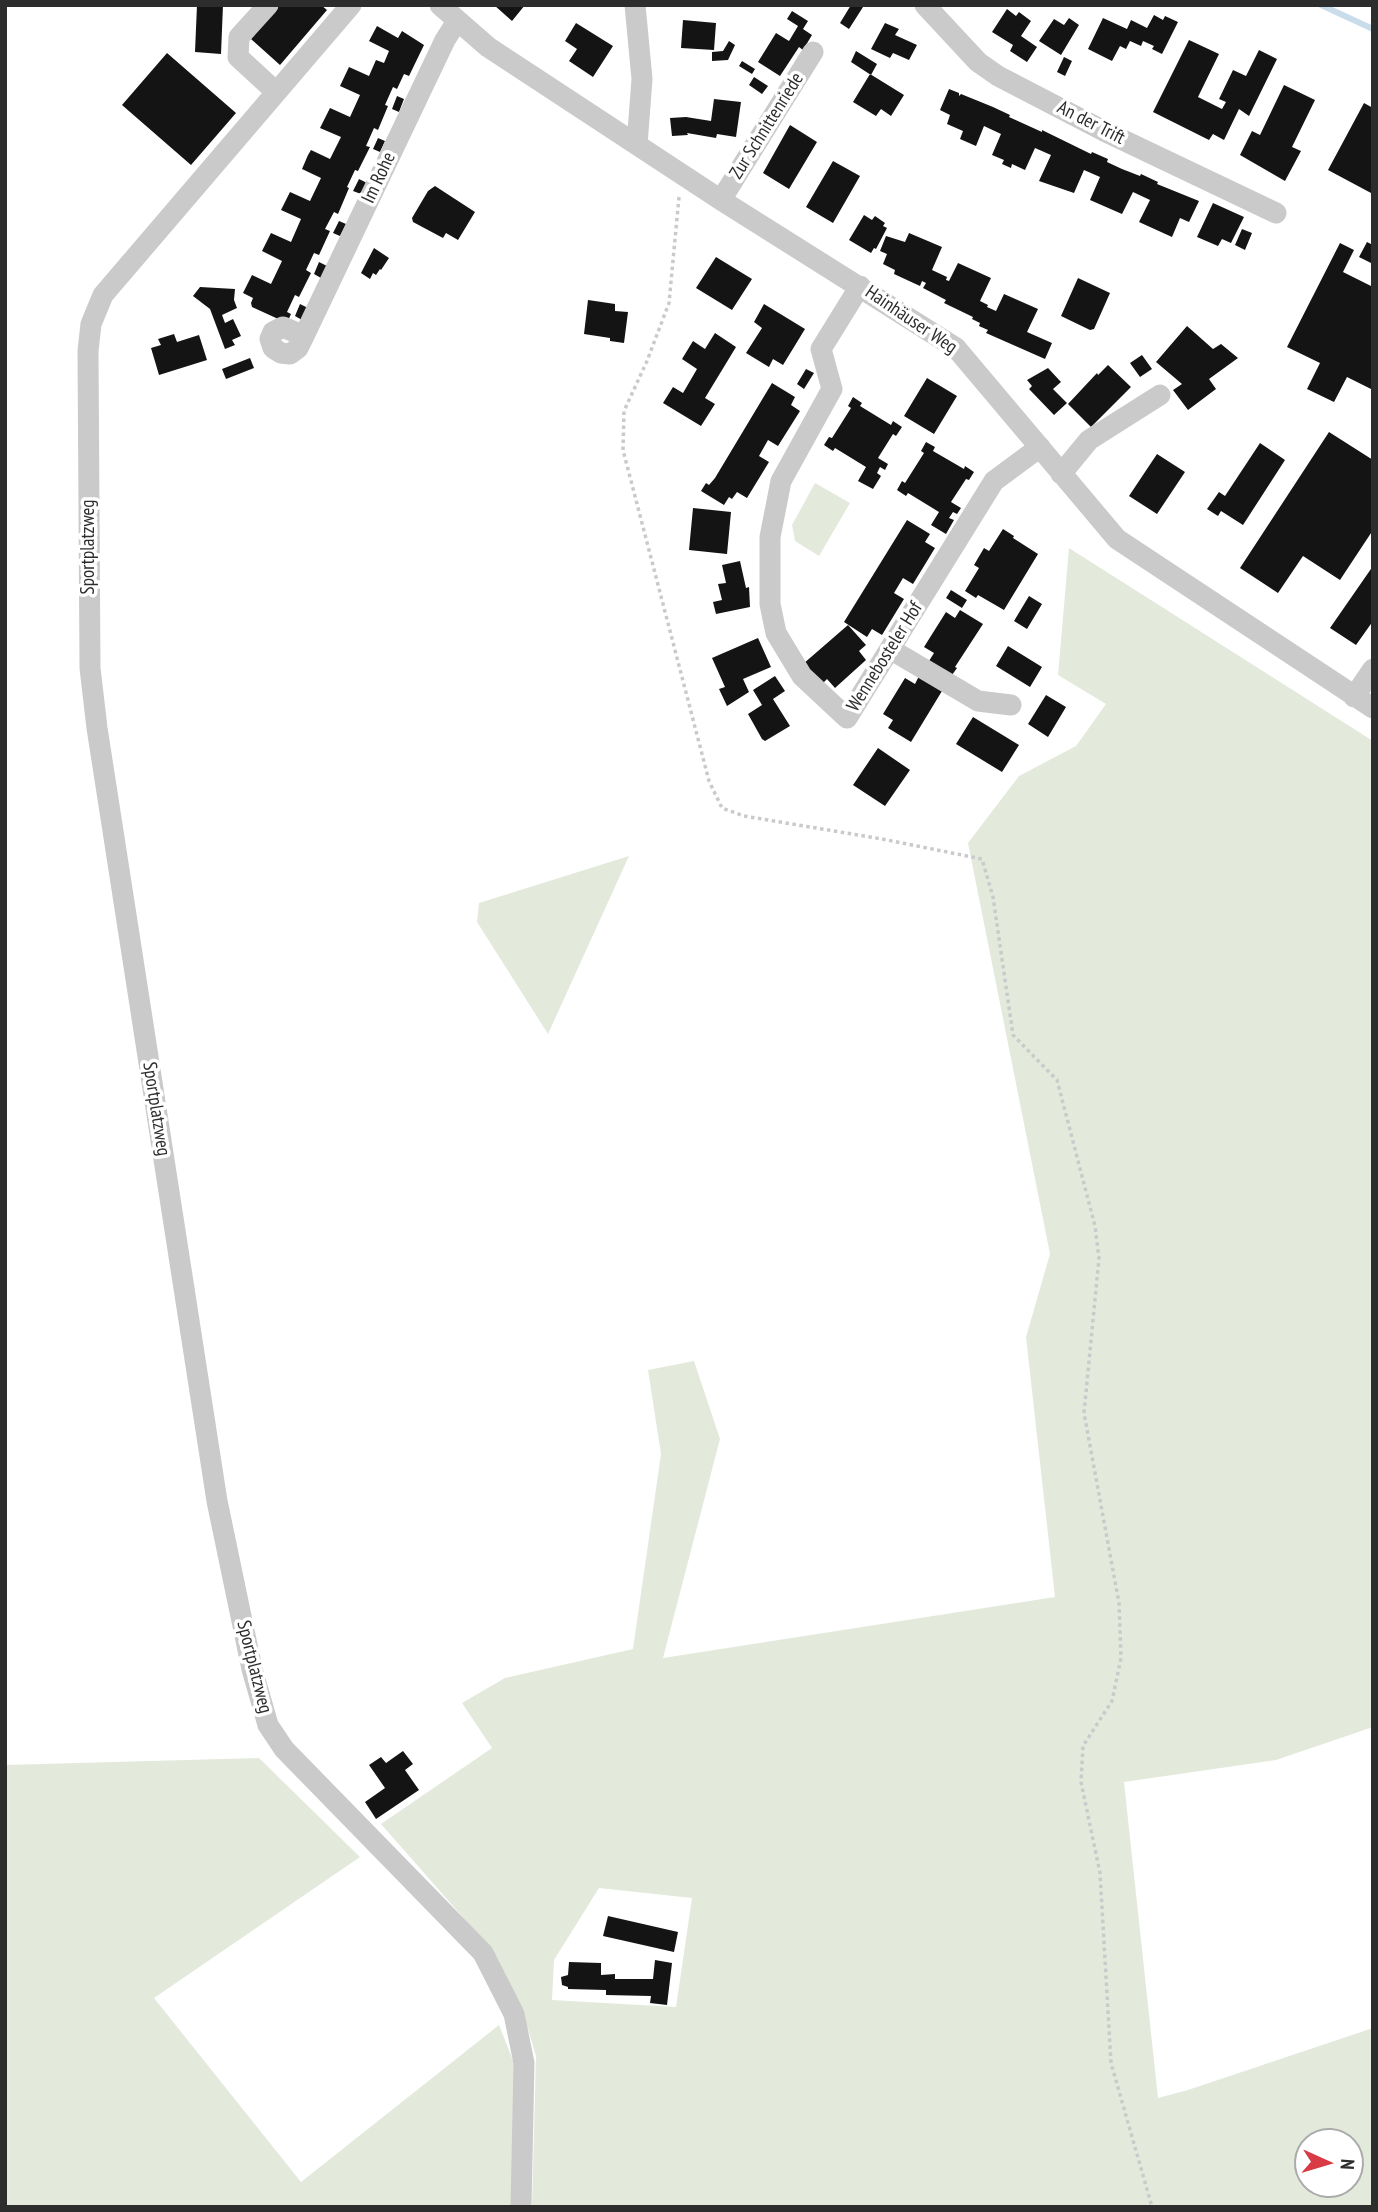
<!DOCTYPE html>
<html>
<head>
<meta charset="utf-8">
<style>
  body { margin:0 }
  #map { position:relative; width:1378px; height:2212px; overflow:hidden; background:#fff; font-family:"PT Sans Narrow",sans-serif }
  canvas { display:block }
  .frame { position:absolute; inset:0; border:7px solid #2d2d2d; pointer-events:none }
  .north { position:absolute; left:1294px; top:2128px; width:70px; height:70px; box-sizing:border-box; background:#fff; border:2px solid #ababab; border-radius:50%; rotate:94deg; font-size:19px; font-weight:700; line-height:28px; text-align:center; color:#2d2d2d }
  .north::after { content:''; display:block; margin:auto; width:24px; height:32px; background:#d93b46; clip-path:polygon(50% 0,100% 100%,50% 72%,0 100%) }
</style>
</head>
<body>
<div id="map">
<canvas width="1378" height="2212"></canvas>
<div class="frame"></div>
<div class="north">N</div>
</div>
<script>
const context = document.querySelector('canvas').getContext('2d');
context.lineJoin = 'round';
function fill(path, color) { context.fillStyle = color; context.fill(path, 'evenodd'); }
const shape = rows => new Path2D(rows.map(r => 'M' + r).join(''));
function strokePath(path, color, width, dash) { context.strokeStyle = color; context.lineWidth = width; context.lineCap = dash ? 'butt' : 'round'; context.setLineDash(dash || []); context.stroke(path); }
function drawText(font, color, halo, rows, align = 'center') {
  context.font = font + ' "PT Sans Narrow",sans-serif'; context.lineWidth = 7; context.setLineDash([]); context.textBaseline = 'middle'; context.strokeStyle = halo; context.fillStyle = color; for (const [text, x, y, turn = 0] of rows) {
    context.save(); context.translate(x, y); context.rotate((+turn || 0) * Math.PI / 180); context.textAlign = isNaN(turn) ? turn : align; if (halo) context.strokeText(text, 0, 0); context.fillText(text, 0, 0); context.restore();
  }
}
fill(shape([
  [815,483,850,503,819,556,795,541,792,525],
  [1069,548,1373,741,1373,1727,1276,1760,1124,1782,1158,2098,1188,2090,1373,2028,1373,2207,532,2207,536,2056,528,2029,489,1947,381,1824,492,1748,462,1703,505,1678,633,1649,661,1454,648,1370,694,1361,720,1439,663,1658,1055,1597,1026,1337,1050,1254,968,843,1019,776,1076,746,1106,704,1058,675],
  [599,1888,692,1898,676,2007,552,2000,554,1960],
  [1308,2142,1350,2142,1350,2184,1308,2184],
  [629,856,548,1034,477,922,479,903],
  [259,1758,360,1857,154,1998,301,2182,499,2025,516,2068,511,2207,5,2207,5,1765]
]), '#e3eadc');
strokePath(shape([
  [1321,5,1373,29]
]), '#c9dce9', 6);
fill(shape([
  [197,5,223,5,221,54,195,52],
  [280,5,321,5,327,10,280,65,251,39],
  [494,5,525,5,512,21],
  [851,5,863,7,849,29,840,23],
  [1007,9,1016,16,1019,12,1031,21,1021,36,1037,47,1027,62,1010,51,1013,45,992,32],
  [792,11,808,21,803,29,812,35,803,50,799,47,780,76,758,62,776,33,789,41,798,26,787,19],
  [1154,15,1163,20,1165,16,1178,22,1162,54,1152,49,1154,46,1143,41,1141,46,1130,41,1126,49,1120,46,1112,61,1088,49,1103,18,1127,29,1131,20,1147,28],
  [1069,18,1079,25,1061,55,1039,41,1054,19,1064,25],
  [683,20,716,23,714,50,681,48],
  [576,23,613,46,593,77,569,61,577,49,565,41],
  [885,23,899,29,895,35,917,45,909,60,893,53,890,58,871,49],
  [377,26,398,38,402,31,424,45,409,76,404,74,397,89,393,87,385,105,388,106,378,130,374,128,366,146,370,147,358,171,355,170,347,187,349,188,338,214,334,212,325,229,330,231,319,255,314,253,306,270,311,273,299,297,295,295,287,312,291,314,287,323,252,307,251,303,253,298,243,293,252,275,271,284,282,261,262,251,271,233,291,242,301,219,281,210,290,192,310,201,321,178,302,169,308,155,311,150,330,159,341,137,320,128,330,108,350,117,360,95,340,86,349,67,369,76,376,60,384,63,389,51,369,41],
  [1189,40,1219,54,1198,97,1222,109,1226,102,1219,99,1233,70,1246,76,1259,50,1277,59,1249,116,1239,109,1224,140,1213,134,1209,140,1153,112],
  [729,41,735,45,728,60,712,61,712,52,723,51],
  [856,51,877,64,871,75,851,62],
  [167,53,236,113,191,165,122,105],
  [1064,57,1072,61,1065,76,1057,72],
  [742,61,755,69,752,74,739,66],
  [870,74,904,95,891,116,881,109,876,116,853,102],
  [754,77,768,86,762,94,749,85],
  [1284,85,1315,100,1292,147,1301,151,1285,181,1240,155,1252,131,1260,135],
  [949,89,959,93,959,96,961,94,993,107,1010,115,1009,117,1042,132,1042,130,1091,154,1092,152,1108,159,1107,162,1122,169,1140,176,1141,174,1158,182,1157,184,1199,201,1189,222,1180,218,1172,237,1139,222,1150,200,1133,192,1122,214,1090,200,1100,177,1084,170,1074,193,1039,181,1051,155,1035,148,1025,170,1012,164,1011,168,1002,164,1004,160,992,155,1001,134,984,126,976,146,960,139,963,131,947,124,950,115,940,110],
  [397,96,404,99,399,112,392,109],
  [714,99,741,102,736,137,717,134,716,138,687,133,688,135,672,136,670,118,686,117,711,121],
  [1364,103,1373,108,1371,193,1328,170],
  [790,125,817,142,789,189,763,173],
  [378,138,385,141,380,152,373,149],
  [833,161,860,176,833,223,806,207],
  [359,179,367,183,361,194,353,191],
  [435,186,475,212,458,240,446,233,443,238,413,222,412,218,428,191],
  [1213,203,1244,217,1231,243,1222,239,1218,246,1197,237],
  [864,215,872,220,875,216,885,223,883,226,887,228,876,249,874,248,871,253,849,240],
  [339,221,346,224,340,236,333,233],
  [1242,229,1252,233,1245,250,1235,245],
  [909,233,942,247,932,270,947,277,946,280,949,281,958,263,991,278,980,301,988,305,987,307,996,311,1004,294,1038,309,1027,332,1052,343,1045,359,986,333,988,330,979,326,980,323,972,319,973,317,944,303,946,300,923,288,926,283,922,281,920,286,894,274,895,270,883,264,887,254,880,251,886,236,905,242],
  [1367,242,1373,245,1373,264,1359,257],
  [1340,243,1354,250,1343,272,1373,287,1373,390,1347,377,1334,402,1307,389,1320,363,1287,347],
  [374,248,389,258,381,270,380,269,376,275,373,273,370,279,361,273],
  [716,257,752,279,732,310,696,288],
  [319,262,327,266,321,278,314,274],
  [1078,278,1110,293,1094,329,1090,330,1061,316],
  [200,287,235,289,234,300,237,308,222,315,225,323,233,319,241,336,232,340,235,345,225,349,210,309,193,296],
  [588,300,615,304,615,311,628,312,624,343,610,341,610,338,584,334],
  [300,304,308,308,302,320,295,316],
  [764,304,805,329,783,365,773,359,769,367,746,353,762,328,754,322],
  [1187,326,1213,349,1221,344,1238,358,1209,379,1216,389,1188,410,1173,390,1182,384,1156,362],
  [715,333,736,347,705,398,715,404,701,426,663,403,673,387,683,393,697,369,682,359,693,341,705,349],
  [174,334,177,342,199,335,207,360,159,375,151,348,161,345,158,339],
  [1142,355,1152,369,1140,377,1130,363],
  [250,358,254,368,226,379,222,369],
  [1108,365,1131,387,1091,427,1068,404,1097,373,1098,375],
  [1048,368,1061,382,1053,389,1067,403,1054,415,1029,389,1032,386,1027,380],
  [806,369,814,373,804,389,797,384],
  [927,378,957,396,934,434,904,416],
  [772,383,795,397,791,405,800,411,778,446,768,440,759,456,769,462,747,498,737,492,732,499,729,497,724,505,701,491,706,483,709,485,715,478],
  [853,397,862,403,860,406,891,425,893,421,902,427,896,436,893,434,878,458,888,464,885,470,880,467,877,473,881,476,873,489,858,481,866,467,835,448,833,451,824,445,829,437,832,438,851,408,848,406],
  [1329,432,1373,460,1373,530,1340,580,1303,556,1278,593,1240,568],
  [926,442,935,447,933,451,964,469,965,466,974,472,969,480,966,479,951,502,961,508,957,514,953,512,949,518,954,520,946,534,931,525,939,512,908,493,906,496,897,490,902,481,905,483,924,453,921,451],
  [1260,443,1285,460,1243,525,1221,511,1218,516,1207,509,1219,492,1225,496],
  [1157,454,1185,472,1157,514,1129,496],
  [693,508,731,512,727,554,689,550],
  [907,520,930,534,925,542,935,548,913,584,903,578,894,593,904,599,882,635,872,629,867,637,844,622],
  [1003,529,1014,536,1013,538,1038,554,1004,610,978,595,976,598,965,591,979,568,974,565,984,548,989,551],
  [740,561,746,588,749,587,750,607,716,614,713,602,722,600,718,584,726,583,722,565],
  [1373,566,1373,621,1356,645,1330,628],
  [951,590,967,600,962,608,946,598],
  [1029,596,1042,604,1027,629,1014,621],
  [960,610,983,624,955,667,957,668,952,675,929,661,934,653,924,647,946,612,955,618],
  [848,625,866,645,859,651,866,660,835,688,827,679,821,685,803,664],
  [758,638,771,667,743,679,749,692,727,706,719,689,725,687,712,658],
  [1008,646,1042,667,1030,687,996,666],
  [775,676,785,691,773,699,790,726,765,741,762,739,748,714,762,705,753,690],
  [919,676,942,691,911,742,888,728,893,720,883,714,905,678,915,684],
  [1046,695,1066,707,1048,737,1028,724],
  [973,717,1019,745,1002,772,956,744],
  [878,748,910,770,885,806,853,785],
  [403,1751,413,1764,405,1770,419,1790,376,1819,365,1802,385,1788,369,1765,381,1757,386,1763],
  [608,1916,678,1932,674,1952,603,1936],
  [655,1960,672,1963,667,2005,650,2003,651,1996,606,1995,606,1990,568,1989,568,1987,562,1985,561,1977,568,1975,569,1962,601,1963,601,1975,615,1974,615,1979,653,1979]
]), '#141414');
strokePath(shape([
  [679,197,669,303,647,361,624,411,623,450,709,781,722,808,744,816,882,839,982,859,993,897,1013,1035,1057,1080,1095,1226,1099,1258,1084,1413,1119,1603,1121,1658,1112,1701,1083,1746,1081,1782,1100,1873,1111,2063,1152,2207]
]), '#cacaca', 3.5, [3.5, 3.5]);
strokePath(shape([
  [268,5,239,37,238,57,276,92],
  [351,5,103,295,91,324,88,351,90,668,97,728,217,1501,252,1669,268,1725,284,1749,483,1953,514,2014,524,2063,521,2207],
  [440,5,488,47,721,200,956,348,1117,539,1373,708],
  [635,5,642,79,637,145],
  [925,5,978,62,998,76,1104,131,1276,213],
  [721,200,813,52],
  [860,286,821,349,832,389,781,481,770,537,770,604,776,633,802,676,847,718,994,481,1040,447],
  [304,336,298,348,290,354,281,353,273,348,270,339,273,332,283,327,304,336,445,40,457,21],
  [1061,474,1089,440,1160,395],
  [890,649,978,701,1011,705],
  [1354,697,1373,669]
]), '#cacaca', 21);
drawText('19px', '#2d2d2d', '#fff', [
  ["An der Trift",1091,123,27],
  ["Zur Schnittenriede",767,126,-58],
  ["Im Rohe",379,178,-65],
  ["Hainhäuser Weg",911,320,34],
  ["Sportplatzweg",89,547,-90],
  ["Wennebosteler Hof",885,657,-58],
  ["Sportplatzweg",156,1109,81],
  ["Sportplatzweg",254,1667,76]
]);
</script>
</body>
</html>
